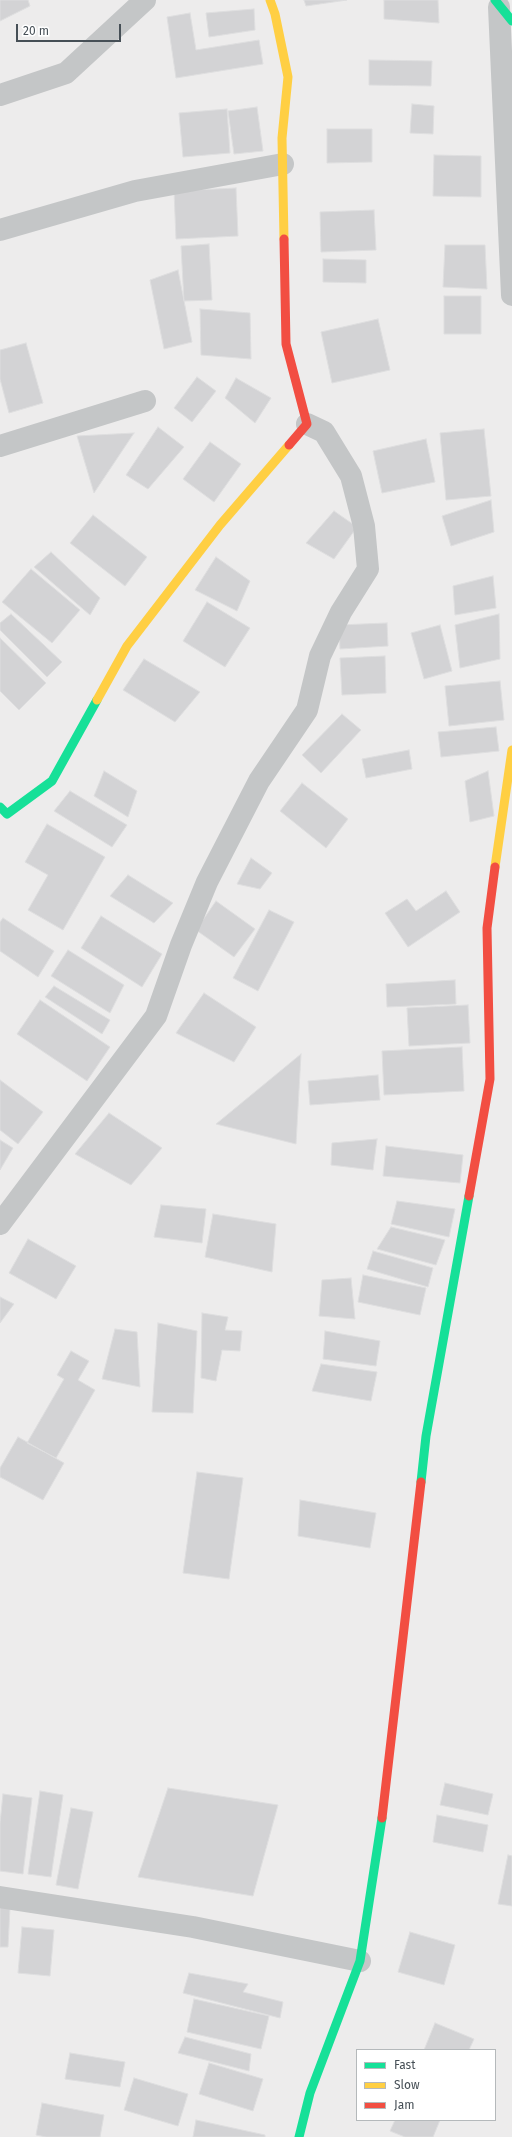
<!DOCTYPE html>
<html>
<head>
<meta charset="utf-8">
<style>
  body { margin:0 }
  #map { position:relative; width:512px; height:2137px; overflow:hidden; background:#edecec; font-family:"Fira Sans",sans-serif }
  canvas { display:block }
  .legend { position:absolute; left:356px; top:2049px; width:140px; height:72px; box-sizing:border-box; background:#fff; border:1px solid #b5b9bb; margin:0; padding:5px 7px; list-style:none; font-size:12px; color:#464f56 }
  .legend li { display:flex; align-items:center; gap:8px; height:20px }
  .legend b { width:20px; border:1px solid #b5b9bb }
  .scale { position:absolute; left:16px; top:24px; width:105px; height:18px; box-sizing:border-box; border:2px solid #464f56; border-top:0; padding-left:5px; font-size:12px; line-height:14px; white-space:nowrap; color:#464f56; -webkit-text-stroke:3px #fff; paint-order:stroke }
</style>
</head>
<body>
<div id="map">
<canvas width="512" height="2137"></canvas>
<ul class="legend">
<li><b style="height:5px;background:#16e098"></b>Fast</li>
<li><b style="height:5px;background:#ffcf43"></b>Slow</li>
<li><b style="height:5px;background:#f24e42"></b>Jam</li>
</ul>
<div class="scale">20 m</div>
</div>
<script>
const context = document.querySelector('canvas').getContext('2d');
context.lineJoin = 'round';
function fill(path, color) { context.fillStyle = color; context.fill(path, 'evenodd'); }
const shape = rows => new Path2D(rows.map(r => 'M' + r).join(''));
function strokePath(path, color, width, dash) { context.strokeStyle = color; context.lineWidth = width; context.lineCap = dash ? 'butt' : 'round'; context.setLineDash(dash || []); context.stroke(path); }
const building = shape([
  [0,0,28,0,30,6,0,21,0,0],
  [304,0,347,0,306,6,304,0],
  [384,0,438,0,439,23,384,19,384,0],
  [254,9,255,30,209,37,206,13,254,9],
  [190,13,196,50,259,40,263,64,176,78,167,17,190,13],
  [369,60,432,61,431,86,369,85,369,60],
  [412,104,434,106,433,134,410,133,412,104],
  [257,107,263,151,234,154,228,111,257,107],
  [227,109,230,153,183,157,179,113,227,109],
  [327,129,372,129,372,162,327,163,327,129],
  [434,155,481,156,481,197,433,196,434,155],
  [236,188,238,236,176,239,174,191,236,188],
  [374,210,376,250,321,252,320,212,374,210],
  [209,244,212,300,184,301,181,246,209,244],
  [445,245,485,245,487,289,443,287,445,245],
  [323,259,366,260,366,283,323,282,323,259],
  [178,270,192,342,164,349,150,280,178,270],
  [444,296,481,296,481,334,444,334,444,296],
  [200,309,250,313,251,359,201,355,200,309],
  [378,319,390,370,332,383,321,332,378,319],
  [26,343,43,403,9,413,0,379,0,350,26,343],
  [197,377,216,391,192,422,174,408,197,377],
  [236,378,271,398,255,423,225,398,236,378],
  [158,427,184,447,148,489,126,475,158,427],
  [484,429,491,496,446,500,440,433,484,429],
  [134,433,94,493,77,436,134,433],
  [426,439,435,482,382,493,373,451,426,439],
  [210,442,241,464,214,502,183,479,210,442],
  [491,500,494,532,451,546,442,516,491,500],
  [334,511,357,527,334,559,306,543,334,511],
  [93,515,147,557,125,586,70,543,93,515],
  [51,552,100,598,90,615,34,567,51,552],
  [216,557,250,581,237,611,195,590,216,557],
  [31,569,80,610,52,643,2,602,31,569],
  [493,576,496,608,455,615,453,586,493,576],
  [207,602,250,628,225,667,183,641,207,602],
  [11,614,62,662,47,677,0,630,0,623,11,614],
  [499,614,500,659,460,668,455,625,499,614],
  [387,623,388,646,340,649,339,625,387,623],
  [440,625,452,671,424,679,411,633,440,625],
  [0,638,46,683,19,710,0,691,0,638],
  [385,656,386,693,342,695,340,658,385,656],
  [144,659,200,692,175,722,123,690,144,659],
  [500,681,504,720,449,726,445,686,500,681],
  [342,714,361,730,321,773,302,755,342,714],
  [496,727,499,751,441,757,438,732,496,727],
  [409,750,412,769,366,778,362,759,409,750],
  [104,771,137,791,128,817,94,796,104,771],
  [488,771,494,816,470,822,465,781,488,771],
  [302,783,348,819,326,848,280,811,302,783],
  [70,791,127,825,112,847,54,811,70,791],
  [47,824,105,857,63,930,28,910,48,875,25,862,47,824],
  [251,858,272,873,260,889,237,884,251,858],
  [128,875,173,903,154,923,110,896,128,875],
  [446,891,460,912,408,947,385,913,407,899,416,911,446,891],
  [216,901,255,929,234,957,196,930,216,901],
  [269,910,294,922,258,991,233,978,269,910],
  [101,916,162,954,142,987,81,948,101,916],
  [3,918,54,951,38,977,0,951,0,922,3,918],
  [68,950,124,985,110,1013,51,976,68,950],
  [455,980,456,1004,387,1007,386,984,455,980],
  [54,986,110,1020,102,1034,45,997,54,986],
  [204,993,256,1027,234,1062,176,1033,204,993],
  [40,1000,110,1047,87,1081,17,1034,40,1000],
  [468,1005,470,1043,409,1046,407,1008,468,1005],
  [462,1047,464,1091,384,1095,382,1051,462,1047],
  [301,1054,296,1144,216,1124,301,1054],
  [378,1075,380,1100,310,1105,308,1081,378,1075],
  [0,1080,43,1112,18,1144,0,1130,0,1080],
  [109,1113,162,1148,131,1185,75,1154,109,1113],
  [377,1139,373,1170,331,1165,332,1143,377,1139],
  [0,1140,13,1148,0,1170,0,1140],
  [386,1146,463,1155,460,1183,383,1176,386,1146],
  [397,1201,455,1209,449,1237,391,1224,397,1201],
  [161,1205,206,1209,202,1243,154,1237,161,1205],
  [213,1214,276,1224,272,1272,205,1257,213,1214],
  [391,1227,445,1240,436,1265,377,1249,391,1227],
  [28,1239,76,1266,56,1299,9,1273,28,1239],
  [373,1251,433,1268,428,1287,367,1269,373,1251],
  [363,1275,426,1288,420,1315,358,1302,363,1275],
  [351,1278,355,1319,319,1316,322,1280,351,1278],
  [0,1297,14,1304,0,1323,0,1297],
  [202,1313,228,1317,225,1330,242,1331,240,1351,222,1350,216,1381,201,1378,202,1313],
  [158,1323,197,1331,193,1413,152,1412,158,1323],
  [115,1329,137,1332,140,1387,102,1379,115,1329],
  [325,1331,380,1341,376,1366,323,1359,325,1331],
  [71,1351,89,1361,78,1380,95,1390,56,1458,27,1443,64,1379,57,1375,71,1351],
  [321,1364,377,1372,371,1401,312,1391,321,1364],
  [18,1437,64,1463,43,1500,0,1477,0,1468,18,1437],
  [197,1472,243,1478,229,1579,183,1573,197,1472],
  [300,1500,376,1513,370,1548,298,1536,300,1500],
  [445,1783,493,1794,488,1815,440,1805,445,1783],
  [168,1788,278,1805,253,1896,138,1877,168,1788],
  [40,1791,63,1795,51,1877,28,1874,40,1791],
  [3,1794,32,1798,23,1874,0,1871,0,1823,3,1794],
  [71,1808,93,1812,78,1889,56,1885,71,1808],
  [437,1815,488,1825,483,1852,433,1842,437,1815],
  [508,1855,512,1856,512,1906,498,1904,508,1855],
  [0,1907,10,1908,8,1947,0,1947,0,1907],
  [22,1927,54,1930,50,1976,18,1973,22,1927],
  [410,1932,455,1945,444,1985,398,1972,410,1932],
  [189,1973,248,1984,243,1992,283,2002,280,2018,183,1993,189,1973],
  [194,1999,269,2016,261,2049,187,2032,194,1999],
  [435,2023,474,2039,469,2050,424,2050,435,2023],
  [185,2037,251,2054,249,2071,178,2053,185,2037],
  [70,2053,125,2062,120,2087,65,2079,70,2053],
  [209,2063,263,2079,253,2111,199,2094,209,2063],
  [134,2078,188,2094,178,2126,124,2110,134,2078],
  [42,2103,104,2115,100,2137,46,2137,36,2135,42,2103],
  [196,2120,265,2135,265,2137,193,2137,196,2120],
  [395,2120,440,2120,433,2137,405,2137,390,2131,395,2120]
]);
fill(building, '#d3d3d5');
strokePath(building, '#dededf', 1);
strokePath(shape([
  [499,7,512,295],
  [0,95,66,73,145,0],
  [0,230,135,191,283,164],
  [0,446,145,401],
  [0,1224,156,1016,181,945,207,882,259,781,307,710,320,656,341,612,368,569,364,526,351,476,324,432,307,424],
  [0,1897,193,1927,360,1961]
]), '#c4c6c7', 22);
strokePath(shape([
  [495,0,512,21],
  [0,807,7,814,52,781,97,700],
  [421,1482,426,1436,469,1196],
  [299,2137,310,2093,360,1961,382,1818]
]), '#16e098', 9);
strokePath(shape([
  [270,0,275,14,288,77,282,138,284,239],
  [97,700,127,646,220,525,289,445],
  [495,867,512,750]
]), '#ffcf43', 9);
strokePath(shape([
  [284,239,286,344,307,424,289,445],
  [469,1196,490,1079,487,928,495,867],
  [382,1818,421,1482]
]), '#f24e42', 9);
</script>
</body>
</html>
